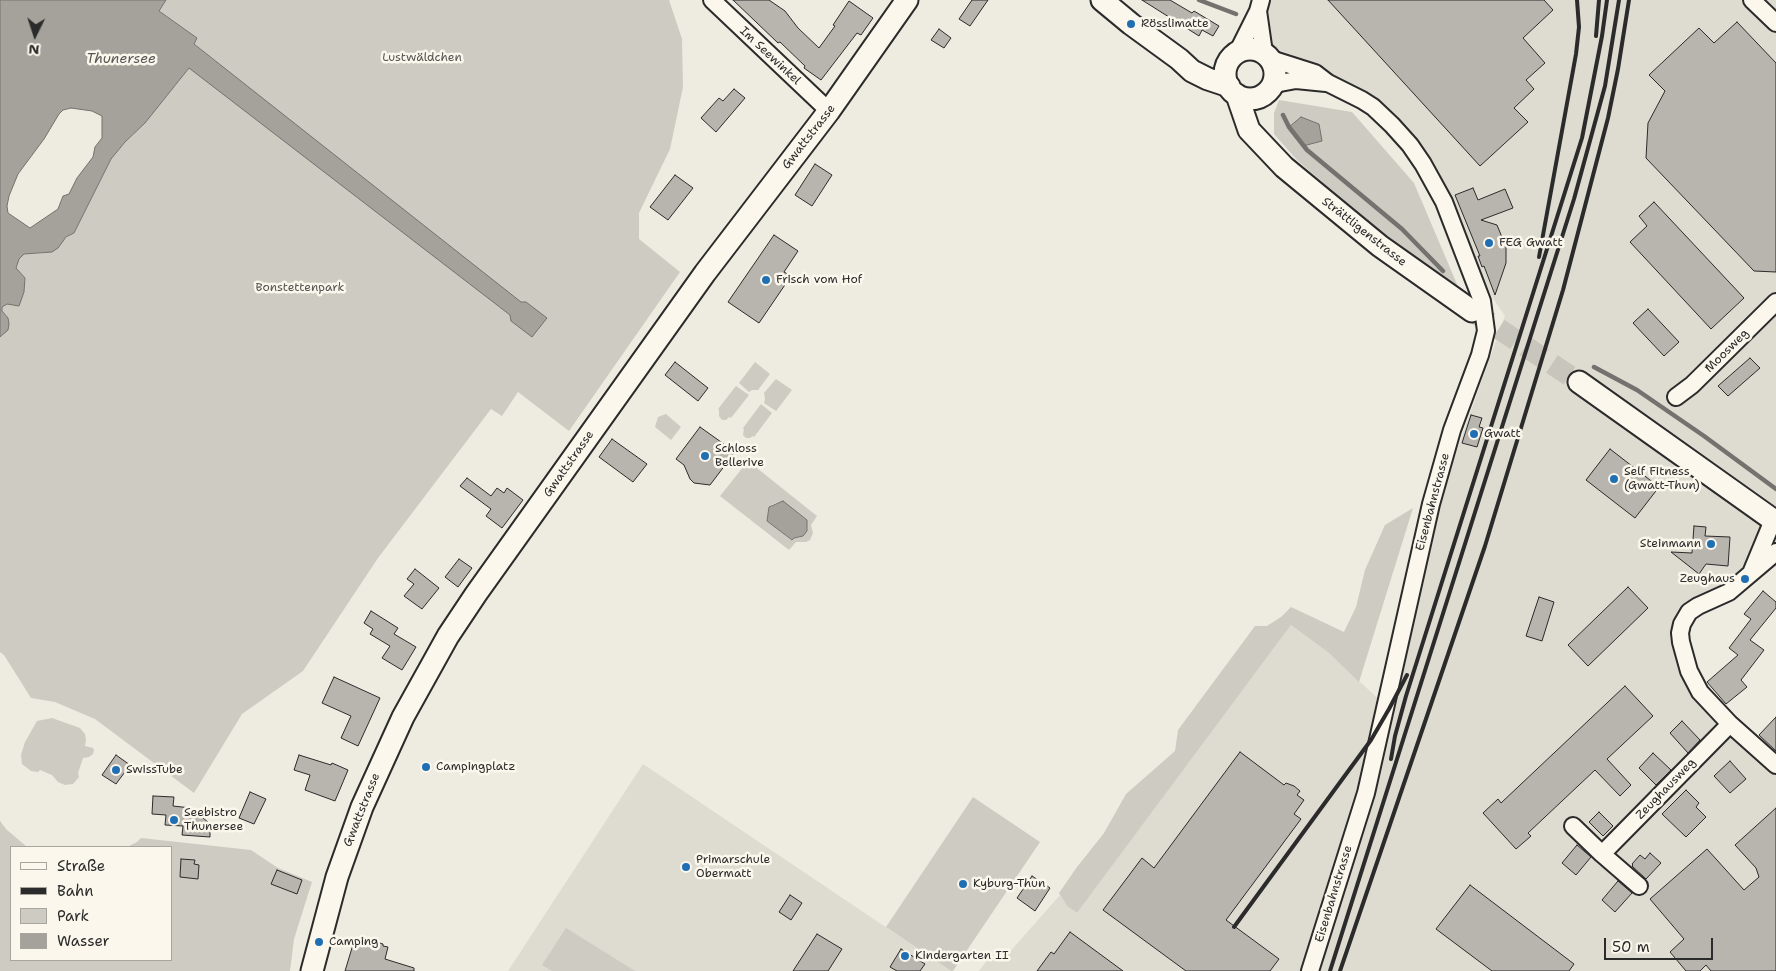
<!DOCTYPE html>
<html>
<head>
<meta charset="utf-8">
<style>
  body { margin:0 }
  #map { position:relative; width:1776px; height:971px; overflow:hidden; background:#eeebe0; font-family:"Shantell Sans",sans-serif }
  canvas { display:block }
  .legend { position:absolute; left:10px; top:846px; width:162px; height:115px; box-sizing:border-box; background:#fbf7ec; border:1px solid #a8a59f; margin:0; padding:6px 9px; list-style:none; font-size:15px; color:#2b2b2b }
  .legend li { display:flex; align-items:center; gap:10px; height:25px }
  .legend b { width:25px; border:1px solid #a8a59f }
  .north { position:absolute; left:10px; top:10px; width:50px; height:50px; -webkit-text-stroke:4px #fbf7ec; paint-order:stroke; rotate:184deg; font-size:14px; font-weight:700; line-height:20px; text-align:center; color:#2b2b2b }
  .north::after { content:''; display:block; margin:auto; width:18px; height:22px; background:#2b2b2b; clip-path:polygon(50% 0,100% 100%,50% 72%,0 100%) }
  .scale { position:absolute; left:1604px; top:938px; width:109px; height:22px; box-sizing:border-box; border:2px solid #2b2b2b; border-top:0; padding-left:6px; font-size:15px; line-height:18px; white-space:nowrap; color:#2b2b2b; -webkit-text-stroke:4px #fbf7ec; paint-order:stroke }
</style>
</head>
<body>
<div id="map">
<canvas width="1776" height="971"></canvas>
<ul class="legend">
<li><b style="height:6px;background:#fbf7ec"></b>Straße</li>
<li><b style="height:6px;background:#2b2b2b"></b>Bahn</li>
<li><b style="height:14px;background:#cecbc2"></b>Park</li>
<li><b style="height:14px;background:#a4a29a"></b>Wasser</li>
</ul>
<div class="north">N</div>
<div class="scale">50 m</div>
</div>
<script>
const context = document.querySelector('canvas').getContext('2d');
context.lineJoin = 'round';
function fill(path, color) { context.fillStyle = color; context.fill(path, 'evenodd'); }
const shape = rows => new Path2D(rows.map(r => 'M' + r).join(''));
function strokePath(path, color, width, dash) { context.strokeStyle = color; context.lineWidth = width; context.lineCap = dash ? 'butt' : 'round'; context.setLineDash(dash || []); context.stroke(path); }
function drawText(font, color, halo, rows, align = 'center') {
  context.font = font + ' "Shantell Sans",sans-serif'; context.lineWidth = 5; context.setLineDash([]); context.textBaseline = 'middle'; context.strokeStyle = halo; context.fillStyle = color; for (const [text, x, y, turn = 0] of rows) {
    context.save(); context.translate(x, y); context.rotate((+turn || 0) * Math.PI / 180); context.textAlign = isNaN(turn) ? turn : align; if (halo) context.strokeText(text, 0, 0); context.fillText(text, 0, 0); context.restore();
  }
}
fill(shape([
  [1268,0,1776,0,1776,552,1685,618,1689,671,1776,765,1776,971,1319,971,1380,777,1391,729,1404,653,1438,503,1505,316,1496,303,1387,110,1351,85,1282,55,1276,50,1268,37,1266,11],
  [1291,625,1329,653,1385,705,1310,971,979,971,988,959,1007,955,1060,895,1067,906,1077,913],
  [643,764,951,971,508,971]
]), '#dedbd1');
fill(shape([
  [166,0,669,0,682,39,683,87,670,149,639,213,639,239,680,272,569,431,518,392,502,416,491,409,378,558,303,671,242,714,194,793,95,719,55,702,31,698,4,655,0,652,0,337,2,336,8,318,2,311,2,307,24,292,25,278,16,269,19,259,24,254,43,253,74,233,111,159,125,142,145,123,189,68,217,62,193,43,197,38,159,11],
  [1279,100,1352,112,1414,183,1459,289,1394,245,1297,160,1274,134,1274,113],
  [755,362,770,374,758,390,752,390,749,392,739,383],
  [776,379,792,390,776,411,764,403,765,399,764,393],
  [736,386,749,395,731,418,729,417,726,420,722,420,719,416,719,410,718,409],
  [761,404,772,413,754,437,753,436,750,438,746,438,743,435,744,429,743,428],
  [666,414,681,427,671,440,655,427,658,417],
  [748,461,817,516,811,525,813,533,810,540,806,542,796,542,789,550,720,496],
  [781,502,807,520,801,537,794,538,791,540,767,521,769,507,773,504],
  [1413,508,1359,682,1329,653,1291,625,1077,913,1067,906,1059,893,1077,867,1104,833,1126,794,1175,751,1178,730,1255,626,1267,626,1281,617,1291,607,1344,632,1356,607,1365,570,1385,525],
  [52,718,80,728,85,734,86,740,85,746,93,748,94,750,93,754,89,757,83,758,78,773,79,777,73,784,65,785,58,782,52,775,40,770,38,772,31,771,22,764,21,755,25,742,37,721],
  [973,797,1040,842,953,971,951,971,886,927],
  [0,821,6,829,27,847,11,847,11,960,171,960,171,847,127,847,137,842,141,838,251,850,278,868,312,882,294,939,290,971,0,971],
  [566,928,635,971,552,971,542,965]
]), '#cecbc2');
const water = shape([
  [0,0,166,0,159,11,197,38,194,44,521,302,526,302,547,318,532,337,511,321,510,315,189,68,145,123,125,142,111,159,74,233,66,237,58,248,52,252,24,254,19,259,16,268,25,278,24,292,19,306,7,304,2,307,2,311,8,318,9,324,8,330,0,337,0,0],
  [71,108,92,111,102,116,102,138,95,147,93,157,77,178,69,194,63,196,58,209,30,228,8,213,7,206,9,196,18,174,44,139,59,114,63,110,71,108],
  [1301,117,1319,124,1322,141,1303,146,1289,127,1301,117],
  [783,501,807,520,807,531,803,536,794,538,792,540,767,521,769,507,783,501]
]);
fill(water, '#a4a29a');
strokePath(water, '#74726e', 1);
strokePath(shape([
  [1199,0,1236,14],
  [1283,115,1289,127,1307,150,1402,229,1443,271],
  [1594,367,1637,390,1704,436,1776,489]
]), '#74726e', 4.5);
const building = shape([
  [733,0,769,0,785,11,798,28,819,48,835,26,833,25,849,1,873,18,861,35,857,33,821,80,804,68,805,66,780,42,778,43,733,0],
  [972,0,988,0,970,26,959,19,972,0],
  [1142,0,1170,0,1192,13,1194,11,1219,26,1213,36,1202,30,1199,36,1142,0],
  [1328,0,1544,0,1553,10,1523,38,1545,63,1526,80,1534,89,1514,108,1528,122,1480,166,1328,0],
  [1737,22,1776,63,1776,272,1754,271,1646,158,1648,123,1665,91,1649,75,1699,28,1714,43,1737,22],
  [939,29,951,38,944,48,931,40,939,29],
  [734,89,745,98,716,132,701,118,719,98,723,101,734,89],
  [815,164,832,175,812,206,795,195,815,164],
  [675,175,693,188,668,220,650,207,675,175],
  [1473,188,1478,200,1505,189,1513,208,1481,220,1497,225,1506,247,1506,263,1495,295,1484,266,1482,267,1478,256,1480,256,1455,195,1473,188],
  [1654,202,1744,298,1711,329,1630,242,1647,226,1639,216,1654,202],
  [774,235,798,251,784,272,791,276,759,323,728,302,774,235],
  [1648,309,1679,342,1664,356,1633,323,1648,309],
  [1750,358,1760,368,1728,396,1718,386,1750,358],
  [675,362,708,388,698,401,665,375,675,362],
  [1471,415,1482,418,1479,427,1483,428,1477,447,1462,443,1471,415],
  [700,427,735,452,710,485,694,483,690,479,684,465,676,459,700,427],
  [612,439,647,464,633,482,599,457,612,439],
  [1610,449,1659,487,1635,518,1586,480,1610,449],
  [467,478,491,496,497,488,504,493,507,488,523,500,502,528,486,516,491,509,460,486,467,478],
  [1694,526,1706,527,1705,536,1730,537,1728,566,1706,564,1699,574,1671,552,1692,553,1694,526],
  [459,559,472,568,458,587,445,577,459,559],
  [415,569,439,588,422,609,404,596,414,584,407,579,415,569],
  [1628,587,1648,608,1588,666,1568,645,1628,587],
  [1763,591,1776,602,1776,608,1750,640,1764,650,1741,680,1747,687,1726,704,1707,682,1738,655,1729,648,1751,619,1744,614,1763,591],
  [1539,597,1554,602,1542,641,1526,636,1539,597],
  [371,611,398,628,394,634,416,647,402,670,382,658,390,646,370,634,373,629,364,623,371,611],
  [334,677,380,698,358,746,341,738,351,716,322,703,334,677],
  [1625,686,1653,716,1607,759,1631,785,1620,796,1595,770,1528,833,1531,836,1516,849,1483,813,1498,799,1501,803,1625,686],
  [1776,717,1776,751,1759,735,1776,717],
  [1682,721,1700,740,1688,753,1670,733,1682,721],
  [1240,752,1284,785,1286,783,1294,786,1300,791,1297,795,1304,800,1294,814,1301,819,1226,920,1279,959,1270,971,1186,971,1103,910,1142,858,1154,868,1240,752],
  [1653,753,1671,770,1656,785,1639,768,1653,753],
  [116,755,130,765,116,784,102,775,116,755],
  [299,755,331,765,332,763,348,770,335,801,305,790,310,775,294,770,299,755],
  [1730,761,1746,779,1730,793,1714,776,1730,761],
  [1686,790,1699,803,1696,807,1706,817,1686,837,1662,814,1686,790],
  [250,792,266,799,254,824,239,818,250,792],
  [153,796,174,797,173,806,191,808,191,817,202,817,210,824,210,837,182,835,183,826,165,825,166,815,152,814,153,796],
  [1776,808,1776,971,1711,971,1706,965,1700,971,1686,971,1670,952,1684,939,1650,899,1707,849,1744,890,1759,877,1756,868,1735,845,1776,808],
  [1599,812,1613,826,1603,836,1589,822,1599,812],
  [1577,845,1591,857,1576,875,1562,863,1577,845],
  [1650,853,1661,863,1646,879,1632,866,1633,865,1632,864,1640,855,1645,859,1650,853],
  [181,859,195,860,194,864,199,865,198,879,180,877,181,859],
  [277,870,302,880,297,894,271,884,277,870],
  [1032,876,1050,888,1035,911,1017,898,1032,876],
  [1618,881,1632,893,1615,912,1602,900,1618,881],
  [1470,885,1574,964,1569,971,1492,971,1436,929,1470,885],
  [790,895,802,903,791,920,779,912,790,895],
  [1070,932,1123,971,1037,971,1051,952,1054,954,1070,932],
  [817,934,842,949,828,971,793,971,817,934],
  [355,938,360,939,361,938,383,944,383,946,388,947,385,959,414,968,414,971,345,971,355,938],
  [901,949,925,964,920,971,897,971,890,967,901,949]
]);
fill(building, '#b8b5ae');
strokePath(building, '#2b2b2b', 1);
strokePath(shape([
  [1472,311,1579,382]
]), '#c7c5bc', 21, [21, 11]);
const minor = shape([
  [712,0,829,111],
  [1752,0,1776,23],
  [1258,11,1264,53],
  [1237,53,1258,11,1261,0],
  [1271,59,1315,73,1328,83,1362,100,1373,107,1392,125,1410,145,1423,164,1444,202,1482,301,1486,331,1480,355,1452,430,1431,504,1366,793,1310,971],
  [1271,87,1280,83,1296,80,1326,83],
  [1676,397,1692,385,1776,302],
  [1776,552,1729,592,1698,606,1689,612,1682,624,1680,633,1681,642,1689,671,1700,692,1730,724,1776,765],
  [1751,573,1773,520],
  [1573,826,1602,854,1730,724],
  [1602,854,1639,886]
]);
const major = shape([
  [1102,0,1131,24,1179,59,1192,71,1208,79,1229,86],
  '1225 74a25 25 0 1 1 50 0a25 25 0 1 1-50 0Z',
  [1237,95,1249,130,1284,167,1380,246,1472,311],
  [1579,382,1776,522],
  [312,971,337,877,362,807,403,717,448,636,476,594,705,273,829,111,907,0]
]);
strokePath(minor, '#2b2b2b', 20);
strokePath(major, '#2b2b2b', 25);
strokePath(minor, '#fbf7ec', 16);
strokePath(major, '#fbf7ec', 21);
strokePath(shape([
  [1596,36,1599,0],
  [1539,257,1576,54,1579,27,1577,0],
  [1391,759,1395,736,1406,696,1582,138,1602,36,1607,0],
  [1234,927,1371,740,1389,709,1407,675],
  [1330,971,1574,199,1605,86,1619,0],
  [1340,971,1485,546,1563,290,1608,118,1618,69,1629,0]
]), '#2b2b2b', 4);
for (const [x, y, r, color] of [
  [1131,24,5,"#1f6fb2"],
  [1489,243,5,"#1f6fb2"],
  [766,280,5,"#1f6fb2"],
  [1474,434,5,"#1f6fb2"],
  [705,456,5,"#1f6fb2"],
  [1614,479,5,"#1f6fb2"],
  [1711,544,5,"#1f6fb2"],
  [1745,579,5,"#1f6fb2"],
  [426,767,5,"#1f6fb2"],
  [116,770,5,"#1f6fb2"],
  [174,820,5,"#1f6fb2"],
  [686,867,5,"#1f6fb2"],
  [963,884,5,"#1f6fb2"],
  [319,942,5,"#1f6fb2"],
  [905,956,5,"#1f6fb2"]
]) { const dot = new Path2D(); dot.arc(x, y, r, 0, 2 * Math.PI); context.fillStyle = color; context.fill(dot); strokePath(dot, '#fbf7ec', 2); }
drawText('12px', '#2b2b2b', '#fbf7ec', [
  ["Rösslimatte",1141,24],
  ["FEG Gwatt",1499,243],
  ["Frisch vom Hof",776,280],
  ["Gwatt",1484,434],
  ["Schloss",715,449],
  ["Bellerive",715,463],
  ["Self Fitness",1624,472],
  ["(Gwatt-Thun)",1624,486],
  ["Steinmann",1701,544,"right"],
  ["Zeughaus",1735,579,"right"],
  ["Campingplatz",436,767],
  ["SwissTube",126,770],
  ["Seebistro",184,813],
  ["Thunersee",184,827],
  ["Primarschule",696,860],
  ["Obermatt",696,874],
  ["Kyburg-Thun",973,884],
  ["Camping",329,942],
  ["Kindergarten II",915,956]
], 'left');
drawText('12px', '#2b2b2b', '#fbf7ec', [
  ["Im Seewinkel",770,56,43],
  ["Gwattstrasse",809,137,-52],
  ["Strättligenstrasse",1364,232,38],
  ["Moosweg",1727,351,-45],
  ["Gwattstrasse",569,464,-55],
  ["Eisenbahnstrasse",1433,502,-75],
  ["Zeughausweg",1666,789,-46],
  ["Gwattstrasse",362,810,-68],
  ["Eisenbahnstrasse",1334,894,-73]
]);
drawText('12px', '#545351', '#fbf7ec', [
  ["Lustwäldchen",422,58],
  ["Bonstettenpark",300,288]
]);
drawText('italic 14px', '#555552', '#fbf7ec', [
  ["Thunersee",121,59]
]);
</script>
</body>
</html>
